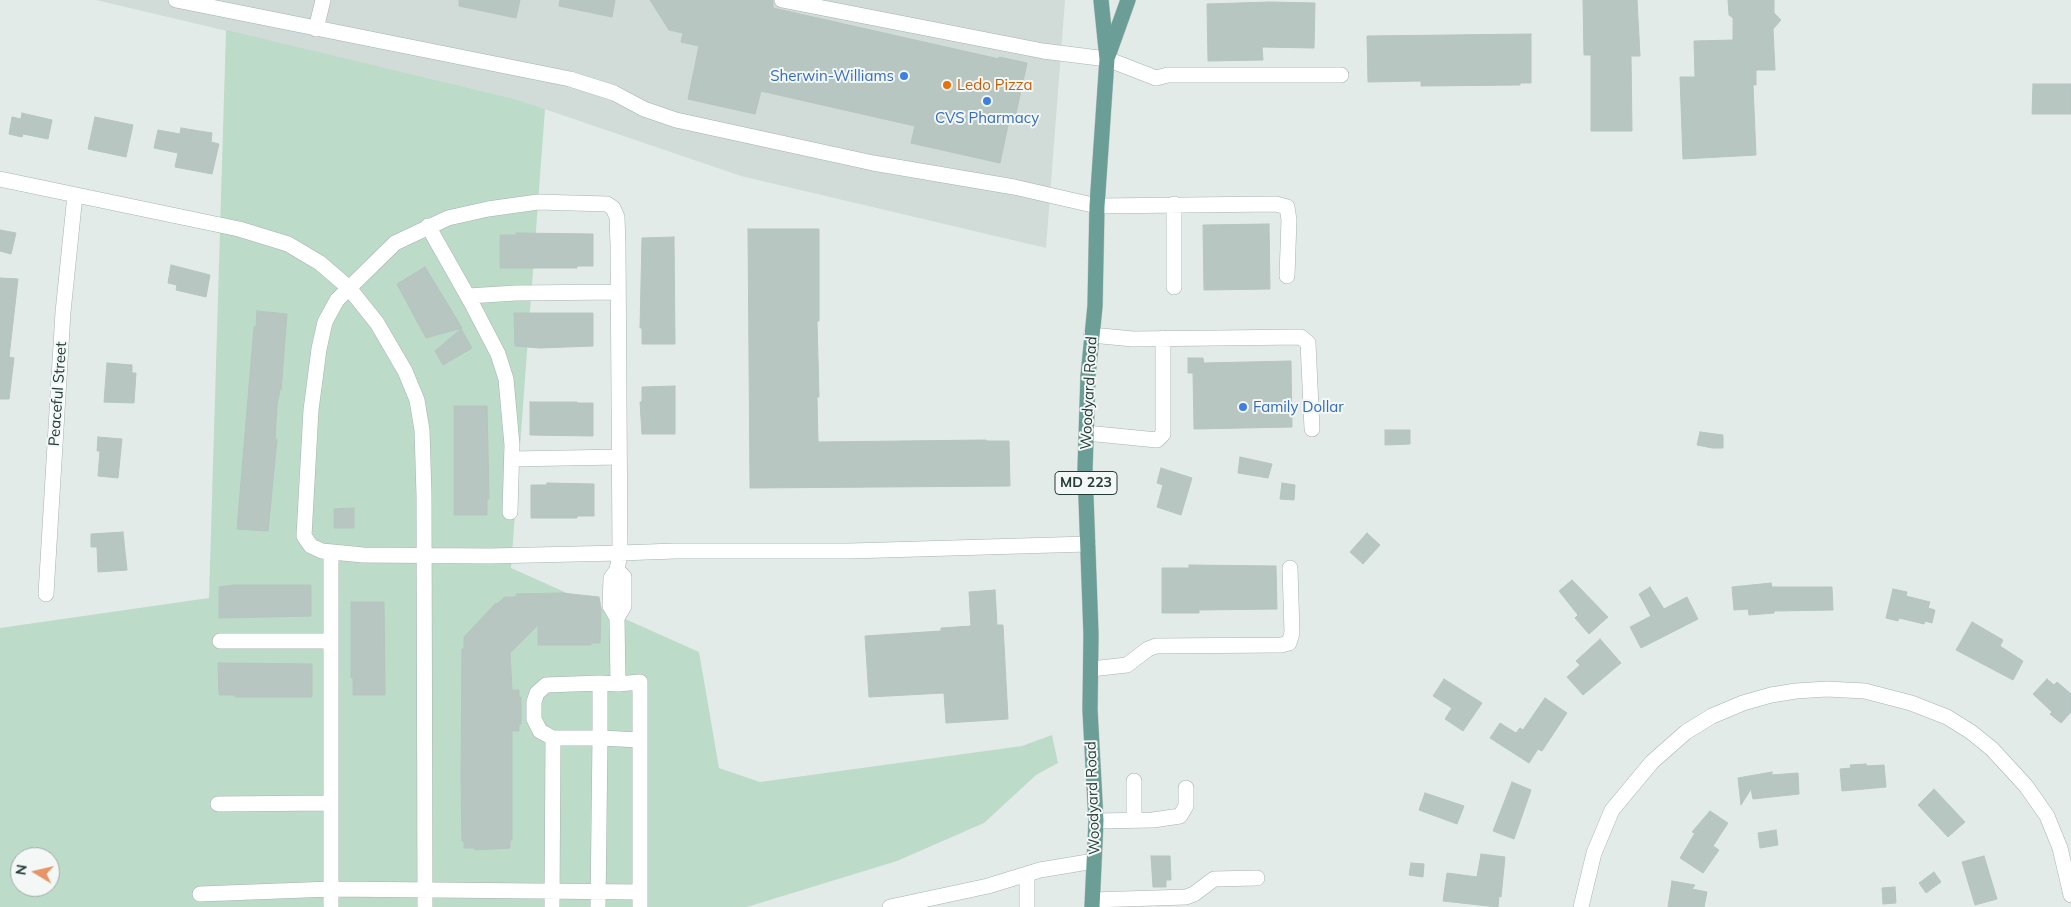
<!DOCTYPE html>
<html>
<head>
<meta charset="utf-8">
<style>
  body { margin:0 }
  #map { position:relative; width:2071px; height:907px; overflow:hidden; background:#e3ebe8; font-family:Mulish,sans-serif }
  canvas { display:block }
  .north { position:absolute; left:10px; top:847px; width:50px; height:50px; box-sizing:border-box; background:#f3f8f6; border:1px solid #a0acaa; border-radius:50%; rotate:279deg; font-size:14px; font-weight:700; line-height:20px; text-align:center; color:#243b38 }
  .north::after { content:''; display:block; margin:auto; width:18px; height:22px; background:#e89464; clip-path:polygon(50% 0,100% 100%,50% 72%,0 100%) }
</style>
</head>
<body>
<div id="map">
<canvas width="2071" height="907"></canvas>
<div class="north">N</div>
</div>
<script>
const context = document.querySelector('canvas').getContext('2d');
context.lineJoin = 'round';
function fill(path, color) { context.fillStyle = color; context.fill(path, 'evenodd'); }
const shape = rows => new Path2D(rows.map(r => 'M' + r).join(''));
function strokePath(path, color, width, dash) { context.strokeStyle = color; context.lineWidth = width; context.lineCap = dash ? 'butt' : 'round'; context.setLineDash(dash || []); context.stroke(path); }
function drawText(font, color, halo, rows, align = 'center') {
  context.font = font + ' Mulish,sans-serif'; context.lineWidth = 4; context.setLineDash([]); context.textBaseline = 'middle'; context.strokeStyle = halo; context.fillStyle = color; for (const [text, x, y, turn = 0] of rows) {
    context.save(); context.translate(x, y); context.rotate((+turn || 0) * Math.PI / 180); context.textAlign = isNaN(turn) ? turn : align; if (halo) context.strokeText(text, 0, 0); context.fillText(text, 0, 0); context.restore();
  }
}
fill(shape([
  [96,0,1065,0,1046,248,741,176,515,99]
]), '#d1dbd8');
fill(shape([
  [226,30,515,99,545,109,511,568,699,652,719,768,760,782,1022,746,1052,735,1058,763,1036,775,984,823,897,861,747,907,0,907,0,628,209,598],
  [20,857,50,857,50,887,20,887]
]), '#bddbc9');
const building = shape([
  [459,0,520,0,516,18,459,6,459,0],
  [560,0,615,0,612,17,559,6,560,0],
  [650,0,773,0,773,8,999,59,999,57,1027,63,1015,118,1010,116,1000,163,911,143,915,126,761,91,755,114,688,99,699,46,681,42,683,33,669,30,650,0],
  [1583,0,1637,0,1640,56,1631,56,1632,131,1591,131,1591,55,1584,55,1583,0],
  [1728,0,1774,0,1774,13,1781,20,1773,29,1775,70,1756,70,1756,85,1753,85,1756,155,1683,159,1680,77,1695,77,1694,41,1733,40,1733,18,1729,15,1728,0],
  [1269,2,1315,3,1314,48,1262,47,1263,60,1208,61,1207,4,1269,2],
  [1531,34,1531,83,1520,83,1520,85,1421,86,1421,81,1368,82,1367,36,1531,34],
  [2033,84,2071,84,2071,114,2032,114,2033,84],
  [22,113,52,120,48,139,23,134,22,137,9,134,12,117,21,119,22,113],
  [95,117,133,125,126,157,88,149,95,117],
  [181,128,212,133,211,142,219,144,212,174,175,167,178,153,154,148,158,130,180,134,181,128],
  [1269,224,1270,289,1204,290,1203,225,1269,224],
  [748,229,819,229,819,321,817,321,819,397,817,397,818,442,986,440,986,441,1009,441,1010,486,750,488,748,229],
  [0,230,16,233,11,254,0,251,0,230],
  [516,233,593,234,593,266,577,266,577,268,500,268,500,235,516,235,516,233],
  [674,237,675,344,642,344,642,328,640,328,642,238,674,237],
  [171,265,210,275,206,297,176,290,177,285,168,283,171,265],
  [425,267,462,328,426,338,397,284,425,267],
  [0,278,18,279,9,357,14,358,9,399,0,399,0,278],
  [257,311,287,314,281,390,280,389,277,405,275,439,277,439,268,531,237,529,254,327,256,327,257,311],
  [514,313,593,313,593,346,540,348,515,346,514,313],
  [461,329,472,348,443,365,435,351,461,329],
  [1188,358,1203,358,1204,363,1291,361,1292,427,1194,429,1193,373,1188,373,1188,358],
  [107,363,132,365,132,373,136,373,134,403,104,402,107,363],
  [675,386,675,434,642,434,640,402,642,402,642,387,675,386],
  [530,402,577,402,577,403,593,403,593,436,530,435,530,402],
  [454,406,487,406,489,499,487,499,487,515,454,515,454,406],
  [1385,430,1410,430,1410,444,1385,445,1385,430],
  [1700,432,1723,435,1723,448,1712,448,1697,445,1700,432],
  [98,437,122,439,118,478,98,476,100,451,97,451,98,437],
  [1240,457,1272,464,1268,478,1238,473,1240,457],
  [1161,468,1192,478,1181,515,1157,507,1163,485,1157,483,1161,468],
  [547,483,594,484,594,516,577,516,577,518,531,518,531,485,547,485,547,483],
  [1282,483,1295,485,1294,500,1280,499,1282,483],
  [354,508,354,528,334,528,334,509,354,508],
  [123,532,127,570,98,572,97,547,91,547,91,534,123,532],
  [1367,533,1380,545,1363,564,1350,552,1367,533],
  [1189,565,1276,566,1277,609,1199,610,1199,613,1162,613,1162,568,1189,568,1189,565],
  [1572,580,1608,617,1589,634,1575,618,1578,615,1559,591,1572,580],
  [1771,583,1772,587,1832,587,1833,610,1774,611,1774,613,1749,615,1748,609,1734,610,1732,587,1771,583],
  [234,585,311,585,311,616,219,618,219,587,234,585],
  [1650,587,1664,609,1687,597,1698,619,1641,648,1630,627,1651,616,1639,594,1650,587],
  [1893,589,1907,592,1906,596,1930,602,1928,608,1935,610,1932,623,1925,621,1924,624,1899,618,1898,621,1886,618,1893,589],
  [995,590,997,625,1003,625,1008,719,946,723,944,693,869,697,865,636,941,631,941,628,971,626,969,592,995,590],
  [562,593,599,597,601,608,600,643,591,643,591,645,538,645,538,625,510,653,512,690,519,690,519,697,521,697,521,724,519,724,519,731,512,731,512,840,510,840,510,848,475,850,475,848,464,848,464,841,462,841,461,780,462,649,464,649,464,637,496,603,497,604,505,597,516,597,516,594,562,593],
  [351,602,384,602,385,695,353,695,353,678,351,678,351,602],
  [1972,622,2003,640,2000,646,2023,661,2013,680,1956,650,1972,622],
  [1600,639,1621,663,1583,695,1567,677,1580,665,1576,661,1600,639],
  [218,663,312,664,312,697,235,697,235,695,219,695,218,663],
  [1444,679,1482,703,1463,731,1445,719,1452,708,1433,696,1444,679],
  [2047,679,2054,685,2057,682,2071,694,2071,712,2061,723,2050,714,2052,712,2033,694,2047,679],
  [1545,698,1567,713,1542,751,1538,749,1529,763,1490,738,1500,723,1516,733,1520,728,1523,730,1545,698],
  [1866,764,1866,766,1884,765,1886,787,1842,791,1840,769,1851,768,1850,765,1866,764],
  [1772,772,1772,775,1798,773,1799,794,1753,799,1751,789,1741,805,1738,778,1772,772],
  [1512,782,1531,790,1514,839,1493,831,1512,782],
  [1934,789,1965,822,1948,837,1918,805,1934,789],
  [1425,793,1464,806,1457,824,1419,810,1425,793],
  [1710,811,1728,823,1713,846,1719,850,1703,873,1680,858,1695,833,1692,832,1710,811],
  [1776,830,1778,845,1760,848,1758,833,1776,830],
  [1481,854,1505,857,1501,897,1499,896,1498,907,1443,901,1447,873,1477,877,1481,854],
  [1151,856,1170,856,1171,880,1166,880,1166,887,1153,887,1151,856],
  [1984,856,1997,899,1975,905,1962,862,1984,856],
  [1411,863,1424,864,1423,877,1409,875,1411,863],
  [1934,872,1941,882,1926,893,1919,883,1934,872],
  [1672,881,1695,885,1692,889,1707,892,1704,907,1668,907,1672,881],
  [1895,887,1896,903,1883,904,1882,888,1895,887]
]);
fill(building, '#b8c6c2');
strokePath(building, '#b5c5c0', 1);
const minor = shape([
  [176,0,570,79,614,93,644,109,676,120,873,163,1014,187,1097,206,1276,204,1287,207,1289,220,1287,276],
  [782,0,1043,51,1107,59,1156,78,1168,75,1341,75],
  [316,29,323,0],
  [0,179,239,229,288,244,320,263,349,288,377,323,405,371,417,400,422,430,424,495,425,907],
  [1174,204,1174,287],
  [428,226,471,302,498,354,506,379,512,445,510,512],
  [468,296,516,293,618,292],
  [1091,335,1133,339,1301,337,1308,343,1312,429],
  [1086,433,1157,440,1163,434,1163,338],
  [512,459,619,457],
  [331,553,331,907],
  [617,570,624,577,624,606,617,618,618,684,600,683,600,738,640,740,640,907],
  [46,594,63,312,75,195],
  [617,618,610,606,611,578,617,570,620,553,618,245,617,217,613,208,607,204,538,202,488,209,448,218,395,243,337,300,325,322,319,349,311,410,304,536,311,546,322,551,363,555,490,556,620,553,675,551,850,551,1088,544],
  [220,641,331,641],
  [1091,669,1127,665,1148,649,1156,646,1281,645,1289,643,1292,633,1290,568],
  [618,684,640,682,640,740],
  [553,738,600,738,598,907],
  [1134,781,1134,820],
  [218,804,331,803],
  [1096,821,1153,820,1180,816,1186,806,1186,788],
  [200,894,331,889,640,892],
  [1092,900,1186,897,1194,894,1214,879,1257,878],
  [552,907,553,738,540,731,534,719,534,702,537,693,546,685,600,683],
  [890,907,988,886,1040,870,1094,861],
  [1027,907,1027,874],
  [1581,907,1594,853,1612,810,1652,762,1686,732,1712,716,1743,703,1771,695,1796,691,1827,689,1865,691,1911,703,1947,717,1971,732,1992,749,2026,786,2047,816,2060,848,2071,895]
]);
const major = shape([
  [1108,56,1128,0],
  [1092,907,1096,821,1090,710,1091,634,1085,470,1088,376,1095,306,1097,206,1107,59,1101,0]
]);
strokePath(minor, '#a6b3b0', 16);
strokePath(major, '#c2c8c7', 16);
strokePath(minor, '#fff', 15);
strokePath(major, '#6a9e96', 15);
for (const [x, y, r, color] of [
  [904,76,5,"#3f7fe0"],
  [947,85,5,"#e8710a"],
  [987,101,5,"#3f7fe0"],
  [1243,407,5,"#3f7fe0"]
]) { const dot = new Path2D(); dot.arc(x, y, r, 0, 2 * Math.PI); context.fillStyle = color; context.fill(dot); strokePath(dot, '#f3f8f6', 2); }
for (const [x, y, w] of [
  [1086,483,62]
]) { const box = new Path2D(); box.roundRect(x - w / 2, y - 11.5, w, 23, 4); context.fillStyle = '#f3f8f6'; context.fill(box); strokePath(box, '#243b38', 1); }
drawText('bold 14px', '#243b38', null, [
  ["MD 223",1086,483]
]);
drawText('15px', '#366cbe', '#f3f8f6', [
  ["Sherwin-Williams",894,76],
  ["CVS Pharmacy",987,118,"center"],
  ["Family Dollar",1253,407,"left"]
], 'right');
drawText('15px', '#c56008', '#f3f8f6', [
  ["Ledo Pizza",957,85]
], 'left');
drawText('15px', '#243b38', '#f3f8f6', [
  ["Woodyard Road",1089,393,-87],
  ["Peaceful Street",58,394,-86],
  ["Woodyard Road",1093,798,-92]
]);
</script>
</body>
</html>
